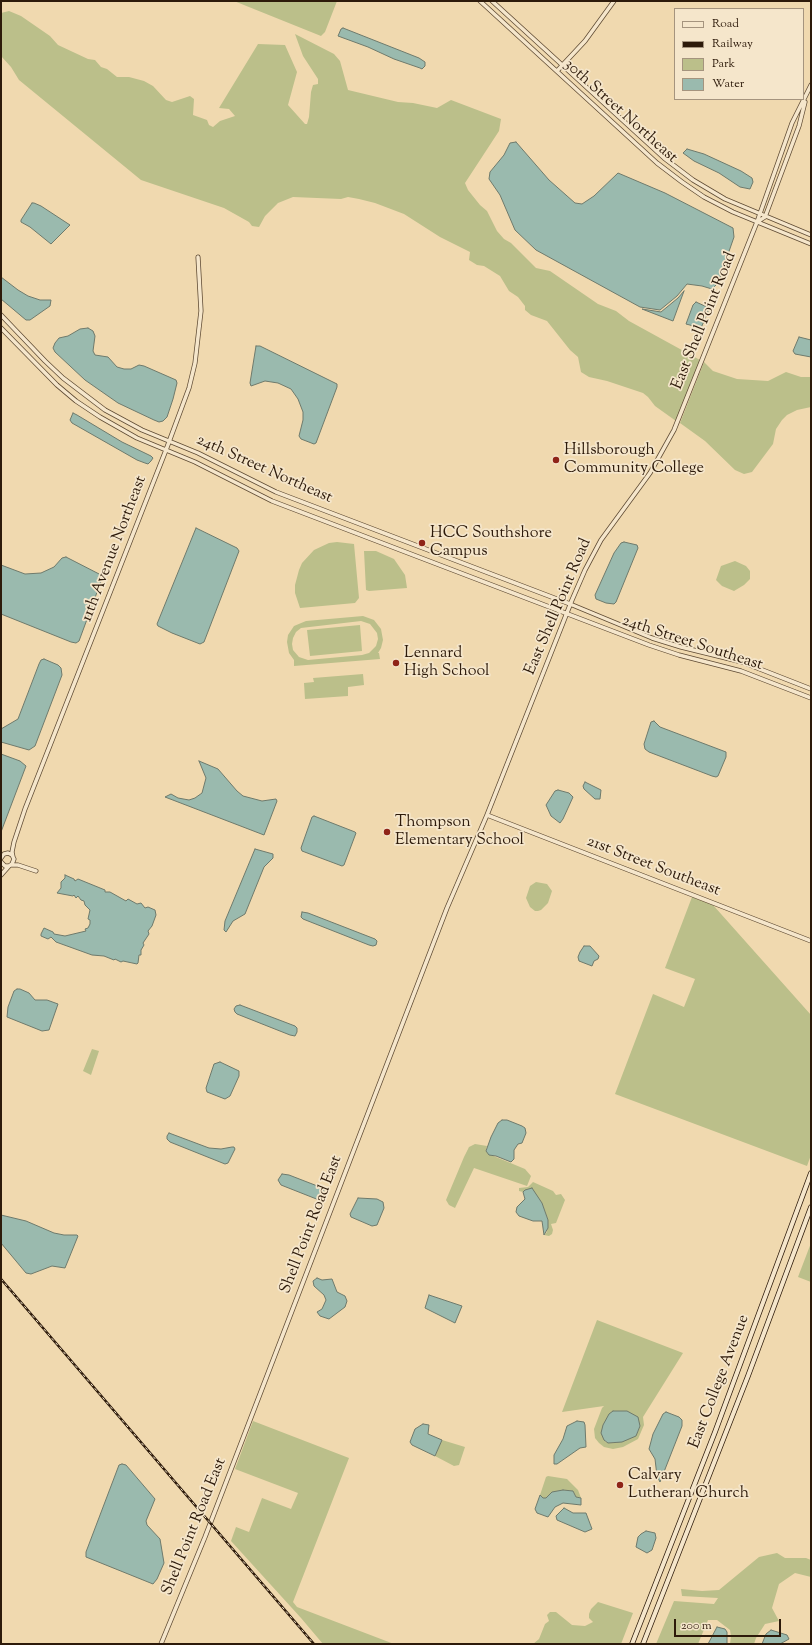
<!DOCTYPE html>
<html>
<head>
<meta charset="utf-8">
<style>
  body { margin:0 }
  #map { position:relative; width:812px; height:1645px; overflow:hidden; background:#f0d9af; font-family:"Sorts Mill Goudy",serif }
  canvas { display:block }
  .frame { position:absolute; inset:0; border:2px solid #2d1a0a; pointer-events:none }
  .legend { position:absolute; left:674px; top:8px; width:130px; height:92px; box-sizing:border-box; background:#f5e6cb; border:1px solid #a5947e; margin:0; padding:5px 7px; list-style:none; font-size:12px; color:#2d1a0a }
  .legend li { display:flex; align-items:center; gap:8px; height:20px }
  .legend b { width:20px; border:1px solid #a5947e }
  .scale { position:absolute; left:674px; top:1619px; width:107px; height:18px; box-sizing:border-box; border:2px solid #2d1a0a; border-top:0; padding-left:5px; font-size:12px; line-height:14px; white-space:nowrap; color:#2d1a0a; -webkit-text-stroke:3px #f5e6cb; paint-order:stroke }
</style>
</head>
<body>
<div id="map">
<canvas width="812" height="1645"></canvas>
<div class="frame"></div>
<ul class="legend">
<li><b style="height:5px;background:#f5e6cb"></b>Road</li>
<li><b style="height:5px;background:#2d1a0a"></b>Railway</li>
<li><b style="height:11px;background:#bbbf8a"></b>Park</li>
<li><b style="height:11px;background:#9abaae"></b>Water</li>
</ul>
<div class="scale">200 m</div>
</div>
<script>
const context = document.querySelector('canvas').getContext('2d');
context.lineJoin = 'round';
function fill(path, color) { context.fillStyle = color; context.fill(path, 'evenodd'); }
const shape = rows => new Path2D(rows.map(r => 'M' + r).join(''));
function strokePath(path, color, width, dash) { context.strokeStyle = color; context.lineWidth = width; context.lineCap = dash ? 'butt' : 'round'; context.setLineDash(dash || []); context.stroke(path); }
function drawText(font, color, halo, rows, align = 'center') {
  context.font = font + ' "Sorts Mill Goudy",serif'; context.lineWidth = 3.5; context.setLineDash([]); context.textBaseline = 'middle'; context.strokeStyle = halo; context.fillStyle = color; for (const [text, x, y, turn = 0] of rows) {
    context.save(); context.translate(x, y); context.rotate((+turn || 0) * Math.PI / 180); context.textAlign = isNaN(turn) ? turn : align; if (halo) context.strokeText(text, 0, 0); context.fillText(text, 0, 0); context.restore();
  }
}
fill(shape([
  [234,1,337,1,325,32,321,36],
  [9,11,21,16,50,36,58,45,88,59,95,60,101,67,107,69,117,77,129,77,144,81,153,86,166,100,172,102,190,96,194,99,193,115,207,120,209,125,213,127,220,121,235,116,229,109,219,108,258,44,285,45,297,72,288,105,305,124,307,124,309,117,311,92,313,85,318,84,318,79,303,56,295,34,334,54,340,61,348,90,398,102,413,103,437,108,451,100,501,119,499,131,465,183,468,190,480,205,487,211,497,231,504,239,511,243,536,268,550,271,598,304,616,311,629,321,700,360,676,421,655,406,648,397,643,393,607,381,589,377,581,372,578,357,570,350,547,321,531,315,525,310,525,306,518,297,509,291,500,276,484,266,477,265,469,260,470,252,440,237,404,214,375,203,359,199,348,197,341,199,293,197,278,203,265,216,259,227,252,226,249,222,224,208,141,180,19,80,11,67,1,56,1,13],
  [704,362,713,371,737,379,768,381,786,372,801,377,811,377,811,407,797,410,787,415,782,420,776,429,773,444,752,472,744,474,735,470,705,441,680,423],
  [337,542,354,544,359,598,355,603,300,608,295,593,295,585,299,570,302,563,314,550,329,543],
  [364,551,376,551,394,559,405,575,407,588,369,591,366,590],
  [735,561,746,566,750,571,750,579,744,585,734,591,722,586,716,580,721,566],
  [363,616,374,620,381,629,383,640,381,648,378,653,379,653,380,659,294,666,294,660,289,653,287,642,288,635,294,626,306,621],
  [361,621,370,624,377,633,378,639,376,646,369,653,362,655,308,660,299,657,293,650,292,644,293,638,296,632,301,628],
  [360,625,362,651,310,656,307,630],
  [363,674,364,685,348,687,348,696,305,699,304,683,314,682,313,678],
  [536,882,547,884,552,891,548,903,541,910,538,911,535,911,530,907,526,898,530,886],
  [692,897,713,905,811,1015,811,1155,807,1166,615,1094,653,994,684,1007,695,979,665,968],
  [92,1049,99,1051,91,1075,83,1071],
  [475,1144,487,1146,486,1151,491,1155,525,1169,531,1176,527,1186,474,1168,455,1208,449,1205,446,1200,464,1157,469,1147],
  [533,1182,553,1191,556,1195,561,1194,565,1200,556,1223,551,1224,553,1230,552,1234,549,1236,544,1235,547,1232,548,1220,542,1203,532,1189,525,1190,523,1192,519,1191,519,1188,528,1187],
  [811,1243,811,1282,798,1277],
  [597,1320,683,1353,643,1417,644,1425,638,1439,623,1447,613,1449,604,1447,599,1443,595,1438,594,1429,602,1408,604,1406,562,1412],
  [614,1411,624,1412,640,1426,636,1436,614,1443,605,1442],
  [253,1421,349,1458,293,1602,297,1607,394,1644,323,1644,301,1618,231,1541,236,1527,249,1532,262,1498,291,1509,298,1493,235,1469],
  [442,1440,465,1447,459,1465,454,1466,435,1456],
  [548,1476,567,1479,578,1490,581,1498,576,1497,573,1491,563,1490,553,1493,547,1498,543,1498,540,1495,546,1477],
  [777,1553,785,1558,806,1558,811,1560,811,1577,795,1573,779,1584,772,1608,779,1621,765,1624,756,1638,754,1644,730,1644,731,1636,730,1630,717,1620,708,1620,698,1644,656,1644,674,1601,714,1604,718,1598,682,1596,681,1589,702,1591,719,1590,759,1557],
  [598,1602,633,1613,621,1644,533,1644,539,1639,545,1624,549,1621,547,1615,550,1612,556,1612,572,1625,585,1626,593,1622,589,1618,589,1614,591,1609]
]), '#bbbf8a');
const water = shape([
  [343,28,419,58,425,62,425,66,422,69,420,68,394,59,368,47,338,36,341,29,343,28],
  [516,142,549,180,575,203,582,204,594,196,618,173,665,193,733,228,734,237,718,283,712,289,702,286,687,284,677,296,660,310,640,307,536,250,515,230,500,195,489,179,490,172,504,155,510,143,516,142],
  [687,149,704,154,741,171,752,178,753,182,750,189,740,187,719,173,694,161,683,153,687,149],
  [32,203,34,203,41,206,70,225,51,244,30,227,21,222,21,220,32,203],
  [1,277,18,290,28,296,40,300,51,300,50,306,30,320,26,320,1,299,1,277],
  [684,291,673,321,642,309,661,312,678,298,684,291],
  [696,302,707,307,708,312,701,328,686,324,693,305,696,302],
  [88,328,93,331,95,336,93,351,95,355,108,357,117,367,124,369,131,369,139,365,144,366,176,380,177,383,173,399,167,417,163,421,159,422,154,420,118,403,85,380,55,352,53,348,55,343,59,338,68,336,80,329,88,328],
  [799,337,811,340,811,357,795,354,793,351,799,337],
  [256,346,260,346,337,384,337,387,316,443,314,444,301,439,299,436,303,420,303,412,298,399,291,389,278,383,265,381,251,386,250,383,256,346],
  [73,413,77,415,122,442,151,456,153,458,151,461,148,464,145,463,137,460,72,423,70,420,73,413],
  [196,528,237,548,239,551,204,642,200,644,172,633,158,626,157,624,196,528],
  [624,542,637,545,638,548,616,602,614,604,606,603,596,599,595,595,614,553,621,543,624,542],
  [66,557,103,576,79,641,76,643,71,642,1,614,1,565,25,574,41,573,54,567,62,558,66,557],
  [44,659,58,665,61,668,62,675,35,746,29,750,1,742,1,729,18,719,39,664,41,660,44,659],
  [654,721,660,727,726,752,726,757,718,776,716,777,712,776,649,752,645,749,644,744,651,722,654,721],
  [1,754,20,761,26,766,1,832,1,754],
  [199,761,218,769,237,791,243,796,262,801,276,799,277,801,264,835,165,797,171,794,178,798,189,800,195,798,202,793,206,778,199,761],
  [585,782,601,790,600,799,595,799,584,789,583,786,585,782],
  [558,790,569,793,573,797,563,819,560,823,551,816,546,805,555,791,558,790],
  [314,816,355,832,356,833,344,865,342,866,302,851,301,848,312,817,314,816],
  [255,849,273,854,273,858,264,867,245,914,233,921,226,932,224,930,225,921,255,849],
  [65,875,74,879,75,881,78,879,105,890,105,892,110,892,126,901,128,899,137,904,141,903,145,908,148,907,155,910,156,915,152,926,148,931,149,934,143,943,144,945,141,950,141,955,139,955,138,963,137,964,123,961,121,962,115,959,114,960,104,956,92,955,56,942,51,937,48,939,41,936,41,934,44,928,53,932,54,934,65,936,86,931,85,929,88,928,90,924,90,920,88,919,90,910,85,905,84,901,81,900,78,896,76,898,74,895,73,896,57,893,61,888,61,882,65,878,65,875],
  [302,912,308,913,375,939,377,941,376,945,373,946,369,945,303,919,301,917,302,912],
  [584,946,590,946,599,956,598,959,594,961,592,966,579,961,578,957,580,952,584,946],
  [17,989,20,989,29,993,35,1000,47,1000,58,1004,49,1030,42,1031,7,1017,8,1007,14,991,17,989],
  [240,1005,295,1026,297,1028,297,1032,295,1036,290,1035,237,1014,235,1012,234,1009,236,1006,240,1005],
  [220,1062,239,1071,239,1076,230,1096,225,1099,207,1092,206,1088,214,1064,220,1062],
  [502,1120,507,1120,522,1126,525,1128,526,1133,522,1143,518,1144,514,1150,514,1159,511,1162,496,1156,489,1155,486,1151,491,1137,498,1123,502,1120],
  [169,1133,209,1148,221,1149,232,1147,234,1147,235,1149,228,1163,225,1164,170,1142,167,1139,167,1136,169,1133],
  [282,1174,289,1175,320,1187,324,1189,324,1195,322,1198,319,1200,281,1185,278,1180,282,1174],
  [532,1188,542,1203,548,1220,548,1228,544,1235,542,1221,533,1221,519,1216,516,1212,517,1207,525,1199,523,1192,525,1190,532,1188],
  [358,1198,377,1199,383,1202,384,1208,377,1225,372,1226,351,1217,350,1214,358,1198],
  [1,1215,26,1221,54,1233,64,1235,77,1235,78,1236,65,1268,52,1266,31,1274,26,1273,1,1243,1,1215],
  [317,1278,322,1280,332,1279,337,1292,345,1296,347,1301,345,1307,329,1319,320,1316,317,1312,322,1309,326,1300,324,1295,314,1286,313,1281,317,1278],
  [429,1295,462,1306,455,1323,425,1308,429,1295],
  [613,1411,627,1411,638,1417,640,1426,636,1436,622,1442,608,1443,604,1440,601,1433,603,1425,609,1414,613,1411],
  [666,1412,679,1417,682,1420,682,1426,660,1482,657,1476,655,1459,649,1449,653,1434,663,1414,666,1412],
  [577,1421,584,1422,585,1425,586,1447,580,1448,557,1464,554,1464,554,1455,563,1439,567,1426,577,1421],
  [423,1424,429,1425,428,1434,442,1440,435,1456,412,1445,410,1442,415,1429,423,1424],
  [122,1464,126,1465,155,1499,146,1521,147,1525,160,1539,164,1563,157,1579,153,1584,86,1557,86,1552,119,1465,122,1464],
  [563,1490,573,1491,576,1497,581,1498,581,1505,563,1503,555,1507,548,1517,537,1513,535,1509,540,1495,543,1498,546,1498,552,1492,563,1490],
  [564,1508,573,1513,586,1513,592,1529,585,1532,557,1520,556,1516,564,1508],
  [646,1531,655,1533,656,1538,652,1550,647,1553,636,1547,638,1537,641,1534,646,1531],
  [717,1627,725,1629,727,1632,727,1644,708,1644,717,1627],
  [771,1630,787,1635,789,1639,780,1644,762,1644,766,1634,771,1630]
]);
fill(water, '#9abaae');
strokePath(water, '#6e7a6c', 1);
const tertiary = shape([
  [480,1,657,163,682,182,704,197,733,212,811,244],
  [492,1,664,158,693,180,725,199,811,235],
  [557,71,585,41,614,1],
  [757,222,765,217,799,126,805,102],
  [1,315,45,361,63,378,105,410,142,430,198,453,276,492,570,604,652,638,681,647,742,662,811,689],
  [1,328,57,385,76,401,100,417,137,438,195,462,272,501,649,645,679,655,741,671,811,698],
  [487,815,811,941],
  [13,857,12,852,14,842,25,809,166,450,189,388,195,363,201,311,198,257],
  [1,858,4,854,8,853,12,855,14,859,12,864,9,866,5,866,1,862],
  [11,865,18,865,36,871],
  [1,875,9,866],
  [161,1644,205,1537,447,908,487,815,572,600,585,570,601,540,650,473,674,430,757,222,792,123,811,85]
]);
const secondary = shape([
  [632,1644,715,1432,811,1173],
  [643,1644,748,1376,811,1207]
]);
strokePath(tertiary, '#5e4a33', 5);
strokePath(secondary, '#2d1a0a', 5.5);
strokePath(tertiary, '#f5e6cb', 3.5);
strokePath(secondary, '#f5e6cb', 4);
const rail = shape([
  [1,1279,314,1644]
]);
strokePath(rail, '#2d1a0a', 2.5);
strokePath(rail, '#f5e6cb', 1, [3]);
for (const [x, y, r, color] of [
  [556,460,4,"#8f2418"],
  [422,543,4,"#8f2418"],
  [396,663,4,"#8f2418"],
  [387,832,4,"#8f2418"],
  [620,1485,4,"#8f2418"]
]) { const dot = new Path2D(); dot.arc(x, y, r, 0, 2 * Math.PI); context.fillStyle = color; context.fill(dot); strokePath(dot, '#f5e6cb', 1.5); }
drawText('16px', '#2d1a0a', '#f5e6cb', [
  ["30th Street Northeast",620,112,42],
  ["East Shell Point Road",705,321,-68],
  ["24th Street Northeast",264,470,24],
  ["11th Avenue Northeast",115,549,-69],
  ["East Shell Point Road",559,607,-67],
  ["24th Street Southeast",692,644,18],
  ["21st Street Southeast",653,867,21],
  ["Shell Point Road East",312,1225,-69],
  ["East College Avenue",720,1382,-69],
  ["Shell Point Road East",195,1527,-68]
]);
drawText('16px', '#2d1a0a', '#f5e6cb', [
  ["Hillsborough",564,451],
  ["Community College",564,469],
  ["HCC Southshore",430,534],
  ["Campus",430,552],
  ["Lennard",404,654],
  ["High School",404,672],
  ["Thompson",395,823],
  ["Elementary School",395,841],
  ["Calvary",628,1476],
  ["Lutheran Church",628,1494]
], 'left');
</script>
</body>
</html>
